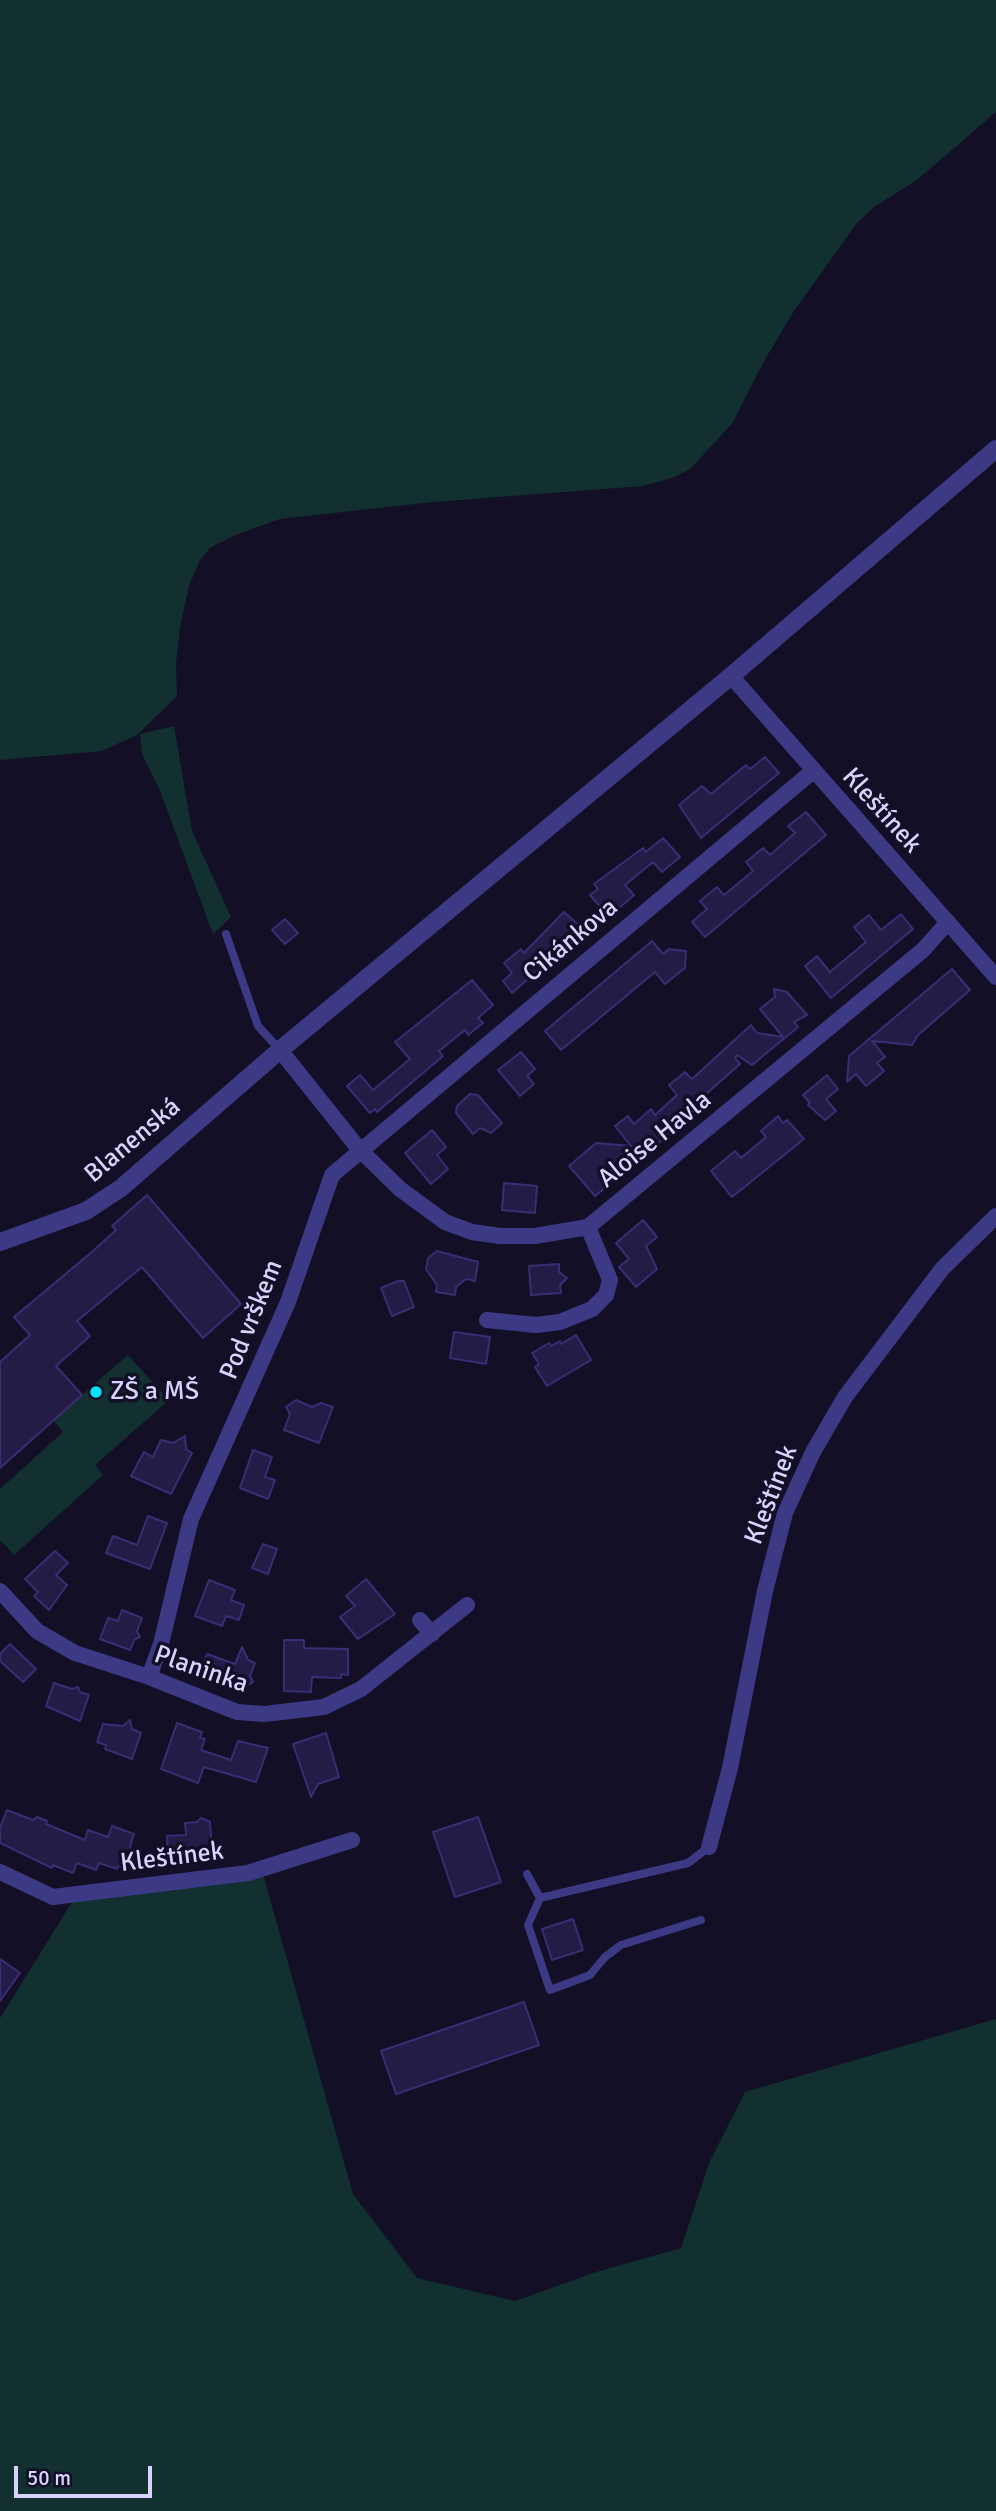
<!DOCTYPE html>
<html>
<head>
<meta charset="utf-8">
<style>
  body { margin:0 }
  #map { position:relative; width:996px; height:2511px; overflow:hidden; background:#130f26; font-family:Signika,sans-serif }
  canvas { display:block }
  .scale { position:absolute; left:14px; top:2466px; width:138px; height:32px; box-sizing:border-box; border:4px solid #d9d4ff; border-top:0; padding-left:9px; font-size:21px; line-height:24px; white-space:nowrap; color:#d9d4ff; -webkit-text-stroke:5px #130f26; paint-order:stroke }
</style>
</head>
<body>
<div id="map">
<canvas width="996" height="2511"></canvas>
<div class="scale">50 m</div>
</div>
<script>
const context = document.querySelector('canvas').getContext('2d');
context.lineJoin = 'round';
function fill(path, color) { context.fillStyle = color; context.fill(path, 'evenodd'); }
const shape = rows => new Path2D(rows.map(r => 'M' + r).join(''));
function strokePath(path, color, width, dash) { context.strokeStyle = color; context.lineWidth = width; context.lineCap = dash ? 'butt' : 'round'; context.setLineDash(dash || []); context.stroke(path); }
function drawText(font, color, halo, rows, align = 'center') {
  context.font = font + ' Signika,sans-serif'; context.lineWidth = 7; context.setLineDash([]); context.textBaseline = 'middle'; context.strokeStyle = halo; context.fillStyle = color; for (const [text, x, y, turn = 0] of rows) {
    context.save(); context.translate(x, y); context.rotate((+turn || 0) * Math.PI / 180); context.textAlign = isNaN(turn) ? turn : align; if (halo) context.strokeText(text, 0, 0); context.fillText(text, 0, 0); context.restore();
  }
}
fill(shape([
  [0,0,996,0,996,112,917,180,874,207,857,223,794,311,764,361,732,424,690,469,675,477,643,486,433,502,280,519,233,536,210,548,200,560,189,586,180,628,176,663,177,696,137,735,102,751,0,760],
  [174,726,192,831,231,917,213,934,160,791,142,754,140,734],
  [128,1355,169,1400,95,1465,103,1475,14,1555,0,1540,0,1489,63,1432,53,1420],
  [261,1867,353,2194,417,2278,515,2301,596,2272,681,2248,709,2163,745,2092,996,2019,996,2511,0,2511,0,2018,82,1886]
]), '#12302f');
const building = shape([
  [765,757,779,773,701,838,679,805,702,786,711,794,746,765,750,769,765,757],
  [806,812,826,835,705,937,692,922,707,909,700,901,717,887,724,895,753,871,746,862,763,848,770,855,795,833,788,826,806,812],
  [663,838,680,857,662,872,653,862,625,885,634,895,616,911,611,905,604,911,590,895,598,889,594,884,643,848,646,852,663,838],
  [564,912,583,929,583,943,571,941,512,993,503,981,512,973,504,963,521,949,524,953,564,912],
  [901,914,913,929,831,998,805,966,817,956,830,972,866,942,854,927,869,915,881,930,901,914],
  [285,919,298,933,285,944,272,930,285,919],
  [652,941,663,954,669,949,686,951,685,968,665,984,655,972,561,1050,545,1031,652,941],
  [952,969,970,990,918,1035,912,1045,872,1041,885,1057,877,1063,884,1071,866,1086,856,1074,847,1082,849,1056,952,969],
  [472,980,493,1005,478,1018,483,1023,468,1035,465,1030,439,1051,443,1056,377,1112,375,1109,370,1113,347,1086,360,1075,373,1090,410,1059,395,1042,472,980],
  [774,989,787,992,807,1015,794,1022,798,1027,752,1065,737,1055,735,1058,740,1064,705,1095,709,1100,697,1110,694,1106,667,1129,671,1133,595,1196,569,1166,596,1143,631,1146,615,1126,628,1116,634,1124,651,1109,655,1115,677,1095,669,1085,685,1072,692,1079,751,1025,757,1033,783,1037,760,1009,775,997,774,989],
  [521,1052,535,1069,527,1076,534,1084,520,1096,498,1070,521,1052],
  [827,1075,838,1089,826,1099,836,1111,825,1120,808,1105,810,1103,803,1095,827,1075],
  [470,1094,478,1095,502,1123,491,1133,480,1128,473,1134,456,1113,457,1106,470,1094],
  [778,1116,783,1123,787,1120,804,1139,732,1197,711,1171,735,1151,741,1158,766,1137,761,1131,778,1116],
  [432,1130,446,1147,437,1155,448,1169,431,1184,405,1153,432,1130],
  [504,1183,537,1186,535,1213,502,1210,504,1183],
  [147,1195,241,1304,203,1338,142,1267,77,1321,90,1336,56,1366,82,1395,0,1468,0,1362,30,1335,14,1317,93,1251,116,1230,112,1226,147,1195],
  [643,1220,657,1237,646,1246,657,1269,636,1287,619,1267,629,1259,616,1243,643,1220],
  [437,1251,478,1262,475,1281,466,1279,456,1287,455,1295,436,1292,437,1285,426,1269,428,1258,437,1251],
  [559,1264,559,1272,567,1278,560,1285,561,1293,531,1295,529,1266,559,1264],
  [398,1281,404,1281,414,1307,392,1316,381,1288,398,1281],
  [454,1332,490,1337,486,1364,450,1358,454,1332],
  [576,1335,591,1360,547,1386,535,1367,539,1364,532,1353,549,1343,551,1346,560,1341,561,1344,576,1335],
  [296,1400,312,1407,321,1403,333,1407,319,1443,284,1430,290,1414,286,1407,296,1400],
  [185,1436,186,1449,192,1453,171,1494,131,1476,144,1452,153,1457,161,1440,173,1443,185,1436],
  [253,1450,272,1457,265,1477,275,1480,268,1499,240,1488,253,1450],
  [148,1516,167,1523,150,1569,106,1553,113,1536,137,1545,148,1516],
  [263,1544,277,1549,268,1574,252,1568,263,1544],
  [55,1551,68,1563,56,1575,67,1585,49,1610,34,1596,38,1592,25,1579,55,1551],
  [366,1579,395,1614,358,1639,340,1617,355,1606,346,1596,366,1579],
  [209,1580,235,1590,231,1600,244,1605,239,1620,226,1616,222,1626,195,1616,209,1580],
  [122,1610,142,1618,137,1631,140,1637,134,1640,130,1650,100,1639,108,1618,118,1621,122,1610],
  [284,1640,304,1640,304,1648,348,1649,348,1675,341,1674,341,1678,312,1677,311,1692,284,1691,284,1640],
  [10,1644,36,1669,23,1682,0,1661,0,1654,10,1644],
  [242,1647,248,1660,255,1663,250,1676,253,1682,247,1685,243,1694,198,1677,207,1654,235,1664,242,1647],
  [54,1683,72,1689,78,1687,80,1692,89,1695,80,1721,46,1706,54,1683],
  [130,1720,132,1729,141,1733,132,1759,105,1749,106,1745,97,1742,103,1724,123,1726,130,1720],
  [177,1723,202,1732,200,1738,205,1739,201,1750,231,1760,238,1741,268,1748,256,1782,204,1767,198,1783,161,1769,177,1723],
  [326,1733,339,1777,318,1784,311,1797,293,1744,326,1733],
  [7,1810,33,1820,37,1817,47,1821,46,1824,85,1840,88,1830,108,1837,112,1826,134,1834,130,1846,132,1852,126,1855,122,1867,118,1866,117,1869,99,1863,96,1870,77,1863,73,1873,53,1865,52,1868,0,1843,0,1828,7,1810],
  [478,1817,501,1882,455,1897,433,1832,478,1817],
  [201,1818,210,1822,212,1853,168,1855,167,1836,186,1835,185,1823,197,1822,201,1818],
  [573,1919,583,1950,552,1960,542,1929,573,1919],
  [0,1959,20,1973,0,2001,0,1959],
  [524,2002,539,2045,396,2094,381,2051,524,2002]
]);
fill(building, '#241b47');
strokePath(building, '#3b2d73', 2);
strokePath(shape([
  [226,934,258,1026,280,1050],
  [527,1874,540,1898,688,1863,709,1847],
  [540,1898,528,1925,550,1990,590,1975,605,1957,621,1945,701,1920]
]), '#3d3a85', 8);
strokePath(shape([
  [731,676,996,977],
  [280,1050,359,1149,400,1189,445,1222,472,1232,500,1236,535,1236,588,1227,923,950,948,922],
  [487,1320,536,1325,560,1322,592,1309,606,1295,610,1280,588,1227],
  [0,1591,37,1631,75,1653,149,1677,237,1712,264,1714,324,1707,361,1689,467,1605],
  [420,1620,432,1634],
  [149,1677,161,1644,191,1519,288,1302,332,1175,813,771],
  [709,1847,730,1768,765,1591,785,1513,813,1452,845,1397,942,1269,996,1216],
  [0,1872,53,1897,248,1873,352,1840]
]), '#3d3a85', 16);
strokePath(shape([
  [0,1242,86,1211,121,1188,280,1050,731,676,996,449]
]), '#3d3a85', 18);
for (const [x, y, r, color] of [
  [96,1392,7,"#00e5ff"]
]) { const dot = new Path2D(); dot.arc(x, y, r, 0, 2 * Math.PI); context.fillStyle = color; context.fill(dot); strokePath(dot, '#130f26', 2.5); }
drawText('26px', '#d9d4ff', '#130f26', [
  ["Kleštínek",881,811,48],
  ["Cikánkova",571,941,-40],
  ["Aloise Havla",655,1140,-39],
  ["Blanenská",133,1141,-40],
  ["Pod vrškem",252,1320,-68],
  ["Kleštínek",772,1495,-69],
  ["Planinka",201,1670,19],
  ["Kleštínek",172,1858,-7]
]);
drawText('26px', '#d9d4ff', '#130f26', [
  ["ZŠ a MŠ",110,1392]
], 'left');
</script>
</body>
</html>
